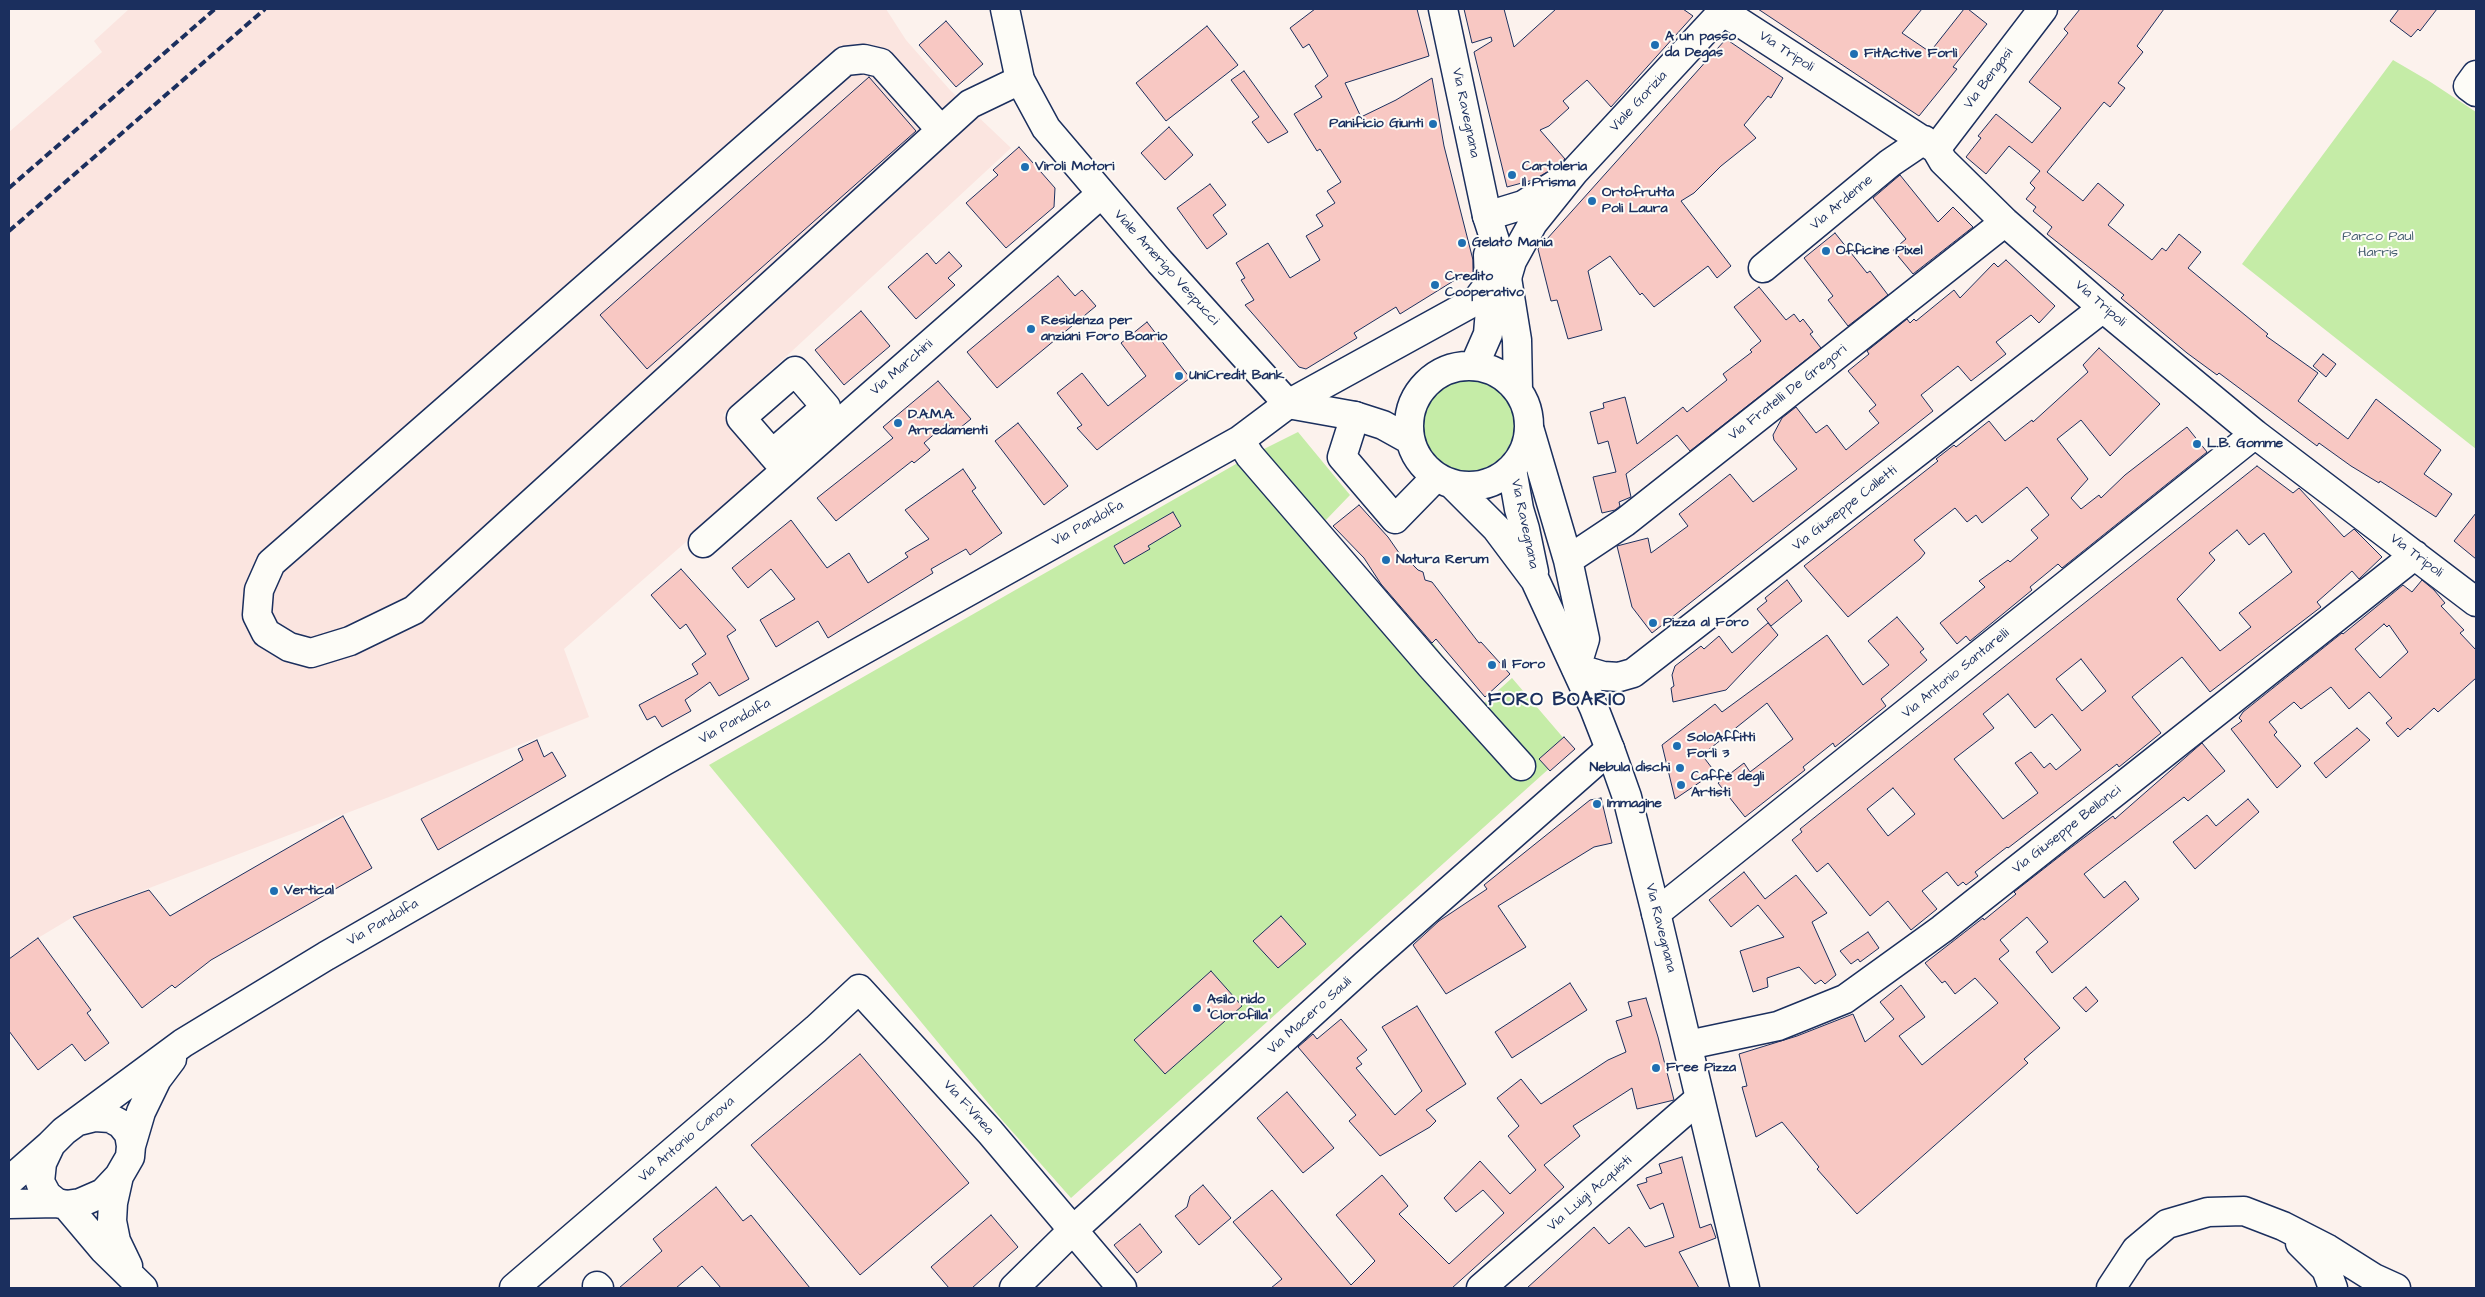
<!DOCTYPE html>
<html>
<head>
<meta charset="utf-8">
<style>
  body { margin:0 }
  #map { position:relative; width:2485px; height:1297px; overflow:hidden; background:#fcf2ed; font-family:"Architects Daughter",sans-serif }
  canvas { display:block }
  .frame { position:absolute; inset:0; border:10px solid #1b2f5e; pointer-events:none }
</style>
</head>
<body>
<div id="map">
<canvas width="2485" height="1297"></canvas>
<div class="frame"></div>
</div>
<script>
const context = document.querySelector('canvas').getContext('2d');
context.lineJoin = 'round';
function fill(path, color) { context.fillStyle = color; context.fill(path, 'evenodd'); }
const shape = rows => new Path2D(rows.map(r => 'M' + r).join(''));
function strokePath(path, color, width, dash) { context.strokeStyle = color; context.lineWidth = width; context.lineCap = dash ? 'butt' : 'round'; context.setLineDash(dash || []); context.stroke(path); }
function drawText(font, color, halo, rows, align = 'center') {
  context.font = font + ' "Architects Daughter",sans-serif'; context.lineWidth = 4; context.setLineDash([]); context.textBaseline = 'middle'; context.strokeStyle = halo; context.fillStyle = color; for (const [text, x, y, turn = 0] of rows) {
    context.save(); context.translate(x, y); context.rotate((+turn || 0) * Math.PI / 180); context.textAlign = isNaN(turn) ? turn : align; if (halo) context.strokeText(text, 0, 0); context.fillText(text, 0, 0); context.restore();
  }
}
fill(shape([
  [129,9,886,9,906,40,950,90,1011,148,723,415,768,470,564,649,589,717,389,797,73,917,38,938,9,959,9,132,102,52,94,41]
]), '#fbe5e0');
fill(shape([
  [2393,60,2429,81,2476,112,2476,449,2242,264],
  '1422 425a46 46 0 1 1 92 0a46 46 0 1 1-92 0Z',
  [1298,432,1350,495,1324,522,1374,578,1370,584,1428,646,1432,642,1482,705,1512,678,1572,748,1071,1198,1002,1120,709,765,1250,456]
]), '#c5eca7');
const building = shape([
  [1315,9,1417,9,1429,56,1345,83,1361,117,1396,100,1432,78,1444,146,1473,260,1473,274,1455,280,1400,314,1396,307,1354,333,1357,338,1306,369,1299,367,1245,305,1254,300,1241,280,1245,278,1236,263,1268,243,1290,278,1320,260,1306,236,1323,226,1316,215,1335,203,1327,191,1341,182,1320,149,1317,151,1294,114,1322,97,1315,86,1328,76,1309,44,1303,48,1290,28,1315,9],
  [1464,9,1504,9,1514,47,1556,9,1683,9,1693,16,1611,107,1587,80,1563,101,1569,108,1549,126,1540,130,1565,159,1553,169,1533,180,1507,187,1474,52,1492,41,1491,37,1472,43,1464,9],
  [1758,9,1922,9,1902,33,1930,52,1964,9,1968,9,1987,24,1953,67,1957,69,1919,116,1758,9],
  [2080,9,2164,9,2137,46,2143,52,2118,83,2125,88,2110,107,2104,102,2047,172,2083,201,2098,183,2124,205,2108,225,2152,260,2162,248,2166,251,2179,234,2201,252,2188,268,2268,334,2266,336,2318,373,2298,401,2348,439,2376,399,2441,450,2424,474,2452,494,2436,517,2380,481,2379,483,2351,466,2319,443,2317,446,2219,373,2217,375,2187,353,2121,298,2124,295,2047,234,2052,227,2033,211,2036,207,2026,199,2035,188,2030,183,2040,171,2009,146,1986,174,1966,157,1981,138,1978,136,1996,114,2032,143,2061,108,2029,82,2068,33,2064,29,2080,9],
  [2399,9,2437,9,2420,31,2418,29,2411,37,2390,21,2399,9],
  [946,21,983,64,956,87,919,45,946,21],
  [1207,26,1238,65,1166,121,1136,83,1207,26],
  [1726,39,1783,78,1771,98,1768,96,1744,125,1756,138,1721,166,1694,193,1681,201,1731,266,1717,278,1708,266,1654,307,1642,293,1640,295,1610,256,1588,271,1602,330,1568,339,1557,300,1551,301,1538,249,1726,39],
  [1244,71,1288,132,1268,143,1252,122,1259,117,1231,80,1244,71],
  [869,77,916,131,647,369,600,315,869,77],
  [1169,127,1193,155,1165,180,1141,153,1169,127],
  [1019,147,1055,188,1054,207,1006,248,966,203,998,175,993,170,1019,147],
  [1900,175,1938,222,1953,207,1973,227,1913,274,1893,250,1906,239,1873,198,1900,175],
  [1210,184,1226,205,1213,215,1227,234,1207,249,1177,208,1210,184],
  [1835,233,1867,273,1870,271,1888,295,1848,326,1828,300,1833,296,1804,258,1835,233],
  [949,252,962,266,948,278,955,285,916,319,888,287,927,253,936,264,949,252],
  [2006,260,2055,306,2039,323,2031,315,1996,342,2006,354,1971,381,1958,366,1921,395,1933,411,1652,633,1632,607,1617,546,1648,538,1651,553,1688,526,1679,514,1730,474,1753,502,1797,469,1774,440,1773,435,1782,418,1796,407,1816,433,1827,425,1846,450,1879,423,1869,411,1876,405,1848,371,1869,354,1867,351,1907,319,1910,323,1914,319,1916,321,1954,290,1960,298,1994,263,1998,267,2006,260],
  [1058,276,1075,296,1082,290,1096,306,997,388,967,352,1058,276],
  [1759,287,1786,320,1794,314,1800,322,1803,319,1813,332,1810,334,1821,348,1690,451,1677,435,1626,474,1631,497,1619,502,1620,506,1615,510,1602,513,1593,477,1616,472,1608,441,1598,444,1590,412,1604,408,1603,403,1625,397,1637,444,1683,407,1687,412,1727,380,1723,374,1752,352,1750,350,1761,341,1734,307,1759,287],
  [861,311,890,346,844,385,815,350,861,311],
  [1147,322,1190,378,1097,450,1077,428,1082,425,1057,393,1082,373,1108,406,1146,376,1121,343,1147,322],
  [2099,348,2160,404,2110,456,2081,420,2057,439,2088,479,2071,498,2081,509,2099,495,2101,498,2125,475,2187,427,2207,452,2062,568,2058,564,2030,587,2032,590,1970,641,1966,636,1957,644,1940,623,1985,587,1979,581,2008,560,2010,562,2038,538,2031,530,2049,515,2027,487,1982,523,1976,515,1967,522,1955,508,1914,540,1925,553,1920,559,1848,617,1804,566,1938,461,1936,459,1954,445,1956,447,1989,421,2005,441,2032,420,2033,422,2088,372,2083,365,2099,348],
  [2323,354,2336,364,2326,377,2313,366,2323,354],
  [938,381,971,419,955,432,947,423,924,443,930,450,914,463,912,461,836,521,817,498,893,438,883,427,938,381],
  [1018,423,1068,486,1044,505,995,441,1018,423],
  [2257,466,2293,493,2299,488,2344,537,2354,529,2382,557,2359,579,2352,571,2317,602,2321,607,2210,692,2182,657,2153,680,2132,697,2161,733,2119,767,2117,764,2008,848,2007,847,1975,872,1978,876,1966,885,1963,882,1958,886,1947,872,1922,891,1937,909,1911,930,1888,901,1870,916,1828,863,1817,872,1792,840,1802,832,1800,829,2257,466],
  [2237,530,2249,545,2264,533,2292,572,2239,613,2251,627,2220,651,2177,599,2215,560,2209,553,2237,530],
  [2081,659,2106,691,2082,711,2056,679,2081,659],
  [2008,694,2035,728,2052,714,2081,750,2056,770,2050,763,2044,768,2031,752,2015,763,2038,793,2003,819,1954,759,1994,728,1983,714,2008,694],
  [1893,788,1915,814,1888,836,1867,809,1893,788],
  [963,469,976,488,972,491,1002,533,970,555,966,549,931,569,933,573,828,638,818,621,776,647,760,620,795,599,771,569,748,588,732,568,791,520,827,568,849,553,868,583,908,557,905,553,929,539,905,510,963,469],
  [1359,505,1388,537,1406,563,1408,560,1418,570,1423,572,1425,580,1432,582,1479,643,1481,642,1510,674,1485,697,1436,639,1432,643,1381,584,1364,558,1333,526,1359,505],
  [1173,512,1181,526,1148,546,1150,549,1124,564,1114,546,1173,512],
  [2476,513,2476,559,2454,541,2476,513],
  [681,569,736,630,727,636,749,679,719,696,710,682,685,700,691,711,662,727,655,716,647,720,639,705,698,674,692,664,706,654,686,624,680,629,651,595,681,569],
  [1787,580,1802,601,1771,626,1757,609,1767,601,1765,598,1787,580],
  [2422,580,2434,590,2445,603,2441,606,2464,630,2460,633,2476,650,2476,678,2438,712,2434,708,2410,730,2408,728,2398,737,2386,723,2392,718,2369,692,2349,709,2331,687,2301,709,2294,702,2269,722,2277,732,2274,735,2301,766,2277,788,2231,729,2242,721,2239,718,2243,712,2342,633,2343,634,2403,585,2412,592,2422,580],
  [2384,624,2387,627,2389,625,2408,652,2380,678,2355,649,2384,624],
  [1897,617,1924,649,1920,652,1927,660,1881,699,1886,706,1835,747,1833,743,1803,767,1805,770,1745,817,1718,783,1744,763,1750,772,1793,739,1767,703,1702,755,1715,772,1675,799,1662,745,1715,704,1722,712,1827,635,1863,685,1889,665,1868,641,1897,617],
  [1768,623,1778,635,1726,690,1673,702,1671,688,1674,686,1672,675,1675,666,1701,646,1704,649,1719,636,1732,653,1768,623],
  [2357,728,2370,740,2326,778,2314,763,2357,728],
  [1564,737,1575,749,1550,771,1539,759,1564,737],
  [537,740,544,757,552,752,566,776,438,850,421,819,523,760,518,749,537,740],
  [2202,743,2225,771,2188,801,2184,797,2084,874,2104,898,2125,881,2139,899,2052,973,2036,952,2048,942,2027,917,2000,940,2009,951,1999,959,2060,1028,2024,1059,2028,1063,1857,1214,1817,1169,1819,1167,1782,1122,1756,1137,1742,1087,1747,1086,1739,1054,1797,1036,1853,1014,1865,1042,1894,1019,1880,1002,1901,985,1925,1017,1899,1036,1922,1065,1998,1003,1975,978,1955,994,1945,981,1942,983,1925,963,1983,918,1984,920,2016,894,2014,892,2069,849,2113,816,2115,819,2202,743],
  [1601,798,1612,843,1594,847,1498,906,1526,947,1446,994,1413,945,1439,921,1487,889,1484,885,1590,800,1601,798],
  [2248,799,2259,812,2195,869,2173,842,2207,815,2216,826,2248,799],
  [343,816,372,868,211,960,175,988,172,985,142,1008,73,917,149,890,170,916,343,816],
  [1744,872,1765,899,1796,875,1827,913,1812,922,1836,975,1825,984,1821,980,1815,984,1799,967,1767,978,1768,987,1753,992,1740,951,1784,937,1758,905,1731,927,1709,900,1744,872],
  [1281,916,1306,944,1278,968,1253,941,1281,916],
  [1868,932,1879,948,1860,962,1858,959,1851,964,1840,951,1868,932],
  [38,938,91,1010,87,1013,109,1043,85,1061,72,1044,38,1070,9,1031,9,959,38,938],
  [1211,971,1242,1006,1165,1074,1134,1040,1211,971],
  [1570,983,1587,1010,1512,1058,1495,1032,1570,983],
  [2086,987,2098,1001,2086,1012,2073,998,2086,987],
  [1646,998,1658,1037,1674,1100,1637,1109,1632,1088,1573,1126,1580,1136,1544,1165,1564,1187,1452,1288,1271,1288,1282,1279,1233,1222,1272,1190,1351,1285,1375,1261,1336,1215,1382,1175,1408,1206,1399,1214,1449,1264,1504,1213,1483,1190,1456,1212,1444,1198,1480,1161,1510,1194,1536,1170,1508,1136,1519,1126,1497,1098,1521,1079,1541,1104,1608,1060,1626,1052,1616,1021,1632,1016,1628,1002,1646,998],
  [1417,1006,1466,1084,1426,1110,1436,1121,1430,1127,1380,1156,1349,1121,1356,1115,1298,1047,1313,1034,1317,1039,1341,1019,1367,1050,1357,1058,1362,1064,1356,1068,1395,1115,1422,1091,1382,1027,1417,1006],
  [860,1054,969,1183,860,1275,751,1145,860,1054],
  [1287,1092,1334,1148,1303,1173,1257,1118,1287,1092],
  [1682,1157,1700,1228,1711,1224,1716,1238,1679,1252,1699,1288,1527,1288,1594,1227,1609,1244,1629,1227,1645,1247,1674,1237,1663,1203,1650,1209,1637,1185,1647,1182,1646,1178,1662,1173,1659,1164,1682,1157],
  [1203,1185,1231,1218,1199,1245,1175,1216,1187,1207,1190,1196,1203,1185],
  [716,1187,743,1221,751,1215,810,1288,721,1288,702,1266,676,1288,619,1288,662,1251,653,1239,716,1187],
  [991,1215,1018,1247,972,1288,949,1288,931,1267,991,1215],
  [1140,1224,1162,1252,1137,1273,1114,1245,1140,1224]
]);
fill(building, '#f8c8c3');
strokePath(building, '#1b2f5e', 1);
const minor = shape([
  [1719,9,1936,149,1943,161,2005,222,2103,308,2255,434,2476,602],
  [2476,75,2468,86,2476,92],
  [941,130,881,63,864,59,845,61,271,563,259,590,257,615,266,633,289,647,311,653,350,641,414,610,970,104,1020,80],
  [1936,149,2043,9],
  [1487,216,1523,205,1556,184],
  [1763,268,1890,163,1924,140],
  [1507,278,1512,261,1533,223,1574,172,1725,9],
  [1355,416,1342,457,1395,519,1436,477],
  [1530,431,1568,560,1585,639,1576,668,1603,676,1619,677,1633,673,2103,308],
  [1240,440,1250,456,1431,666,1521,766],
  [772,454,826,407,795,371,741,418,786,470],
  [703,543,1101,194],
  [1568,560,1625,522,2005,222],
  [1656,913,2255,434],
  [1688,1045,1778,1026,1845,999,1942,929,2415,555],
  [79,1121,95,1117,110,1118,121,1124,129,1134,131,1146,130,1157,119,1176,103,1193,80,1203,66,1205,57,1203,47,1195,40,1182,42,1163,51,1144,64,1131,183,1043,326,956,664,761,1240,440,1288,404,1477,300,1489,284],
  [131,1146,141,1112,157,1079,172,1059],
  [119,1176,113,1203,112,1221,116,1241,128,1266],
  [9,1181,50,1145],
  [9,1204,57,1203],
  [66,1205,104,1250,143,1288],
  [597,1286,599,1288],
  [514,1288,816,1029,859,989,990,1132,1122,1288],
  [1014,1288,1072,1231,1366,964,1610,749],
  [1481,1288,1699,1099]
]);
const major = shape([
  [1005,9,1020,80,1046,128,1160,262,1288,404,1355,416,1383,425,1410,440],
  [1443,9,1487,216,1507,278,1517,340,1518,390],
  '1409 426a60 60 0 1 1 120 0a60 60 0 1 1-120 0Z',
  [1474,366,1488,334,1490,310,1488,255],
  [1512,469,1519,509,1525,529,1534,572],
  [1453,485,1496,528,1535,580,1594,708,1610,749,1627,797,1656,913,1745,1288]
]);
const highway = shape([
  [2300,1243,2326,1269,2333,1288],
  [2111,1288,2136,1250,2167,1224,2208,1212,2244,1211,2283,1226,2328,1249,2374,1278,2396,1288]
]);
strokePath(minor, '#1b2f5e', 31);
strokePath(major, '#1b2f5e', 31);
strokePath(highway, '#1b2f5e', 31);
strokePath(minor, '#fdfcf7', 28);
strokePath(major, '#fdfcf7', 28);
strokePath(highway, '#fdfcf7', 28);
strokePath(shape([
  [9,188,215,9],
  [9,231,265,9]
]), '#1b2f5e', 4, [8, 4]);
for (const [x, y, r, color] of [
  [1655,45,5,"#1f6fb2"],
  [1854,54,5,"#1f6fb2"],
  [1433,124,5,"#1f6fb2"],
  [1025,167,5,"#1f6fb2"],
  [1512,175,5,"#1f6fb2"],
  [1592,201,5,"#1f6fb2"],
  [1462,243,5,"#1f6fb2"],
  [1826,251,5,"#1f6fb2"],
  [1435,285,5,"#1f6fb2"],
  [1031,329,5,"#1f6fb2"],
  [1179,376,5,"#1f6fb2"],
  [898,423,5,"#1f6fb2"],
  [2197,444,5,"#1f6fb2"],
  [1386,560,5,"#1f6fb2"],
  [1653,623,5,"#1f6fb2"],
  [1492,665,5,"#1f6fb2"],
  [1677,746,5,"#1f6fb2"],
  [1680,768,5,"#1f6fb2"],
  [1681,785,5,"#1f6fb2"],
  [1597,804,5,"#1f6fb2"],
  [274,891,5,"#1f6fb2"],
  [1197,1008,5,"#1f6fb2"],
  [1656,1068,5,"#1f6fb2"]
]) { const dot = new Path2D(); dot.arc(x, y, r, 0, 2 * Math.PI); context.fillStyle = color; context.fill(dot); strokePath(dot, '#fdfcf7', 2); }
drawText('bold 14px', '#1b2f5e', '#fdfcf7', [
  ["A un passo",1665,37],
  ["da Degas",1665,53],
  ["FitActive Forlì",1864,54],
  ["Panificio Giunti",1423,124,"right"],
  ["Viroli Motori",1035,167],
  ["Cartoleria",1522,167],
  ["Il Prisma",1522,183],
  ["Ortofrutta",1602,193],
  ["Poli Laura",1602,209],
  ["Gelato Mania",1472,243],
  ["Officine Pixel",1836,251],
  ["Credito",1445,277],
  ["Cooperativo",1445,293],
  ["Residenza per",1041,321],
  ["anziani Foro Boario",1041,337],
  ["UniCredit Bank",1189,376],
  ["D.A.M.A.",908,415],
  ["Arredamenti",908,431],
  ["L.B. Gomme",2207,444],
  ["Natura Rerum",1396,560],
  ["Pizza al Foro",1663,623],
  ["Il Foro",1502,665],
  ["SoloAffitti",1687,738],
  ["Forlì 3",1687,754],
  ["Nebula dischi",1670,768,"right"],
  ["Caffè degli",1691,777],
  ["Artisti",1691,793],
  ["Immagine",1607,804],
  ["Vertical",284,891],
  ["Asilo nido",1207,1000],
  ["\"Clorofilla\"",1207,1016],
  ["Free Pizza",1666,1068]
], 'left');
drawText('14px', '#1b2f5e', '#fdfcf7', [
  ["Via Tripoli",1786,52,33],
  ["Via Bengasi",1989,79,-53],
  ["Viale Gorizia",1639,102,-47],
  ["Via Ravegnana",1465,113,78],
  ["Via Ardenne",1842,203,-40],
  ["Viale Amerigo Vespucci",1166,268,48],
  ["Via Tripoli",2100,304,41],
  ["Via Marchini",902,368,-41],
  ["Via Fratelli De Gregori",1788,393,-38],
  ["Via Giuseppe Calletti",1845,509,-38],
  ["Via Pandolfa",1088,524,-29],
  ["Via Ravegnana",1524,524,78],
  ["Via Tripoli",2416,556,37],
  ["Via Antonio Santarelli",1956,674,-39],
  ["Via Pandolfa",735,722,-29],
  ["Via Giuseppe Bellonci",2067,830,-38],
  ["Via Pandolfa",383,923,-30],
  ["Via Ravegnana",1660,928,76],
  ["Via Macero Sauli",1310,1016,-42],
  ["Via F.Vinea",968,1108,48],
  ["Via Antonio Canova",687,1140,-41],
  ["Via Luigi Acquisti",1590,1194,-41]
]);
drawText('14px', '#465e70', '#fdfcf7', [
  ["Parco Paul",2378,237],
  ["Harris",2378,253]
]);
context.letterSpacing = '1px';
drawText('bold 19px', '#1b2f5e', '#fdfcf7', [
  ["FORO BOARIO",1557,701]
]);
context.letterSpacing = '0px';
</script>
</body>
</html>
